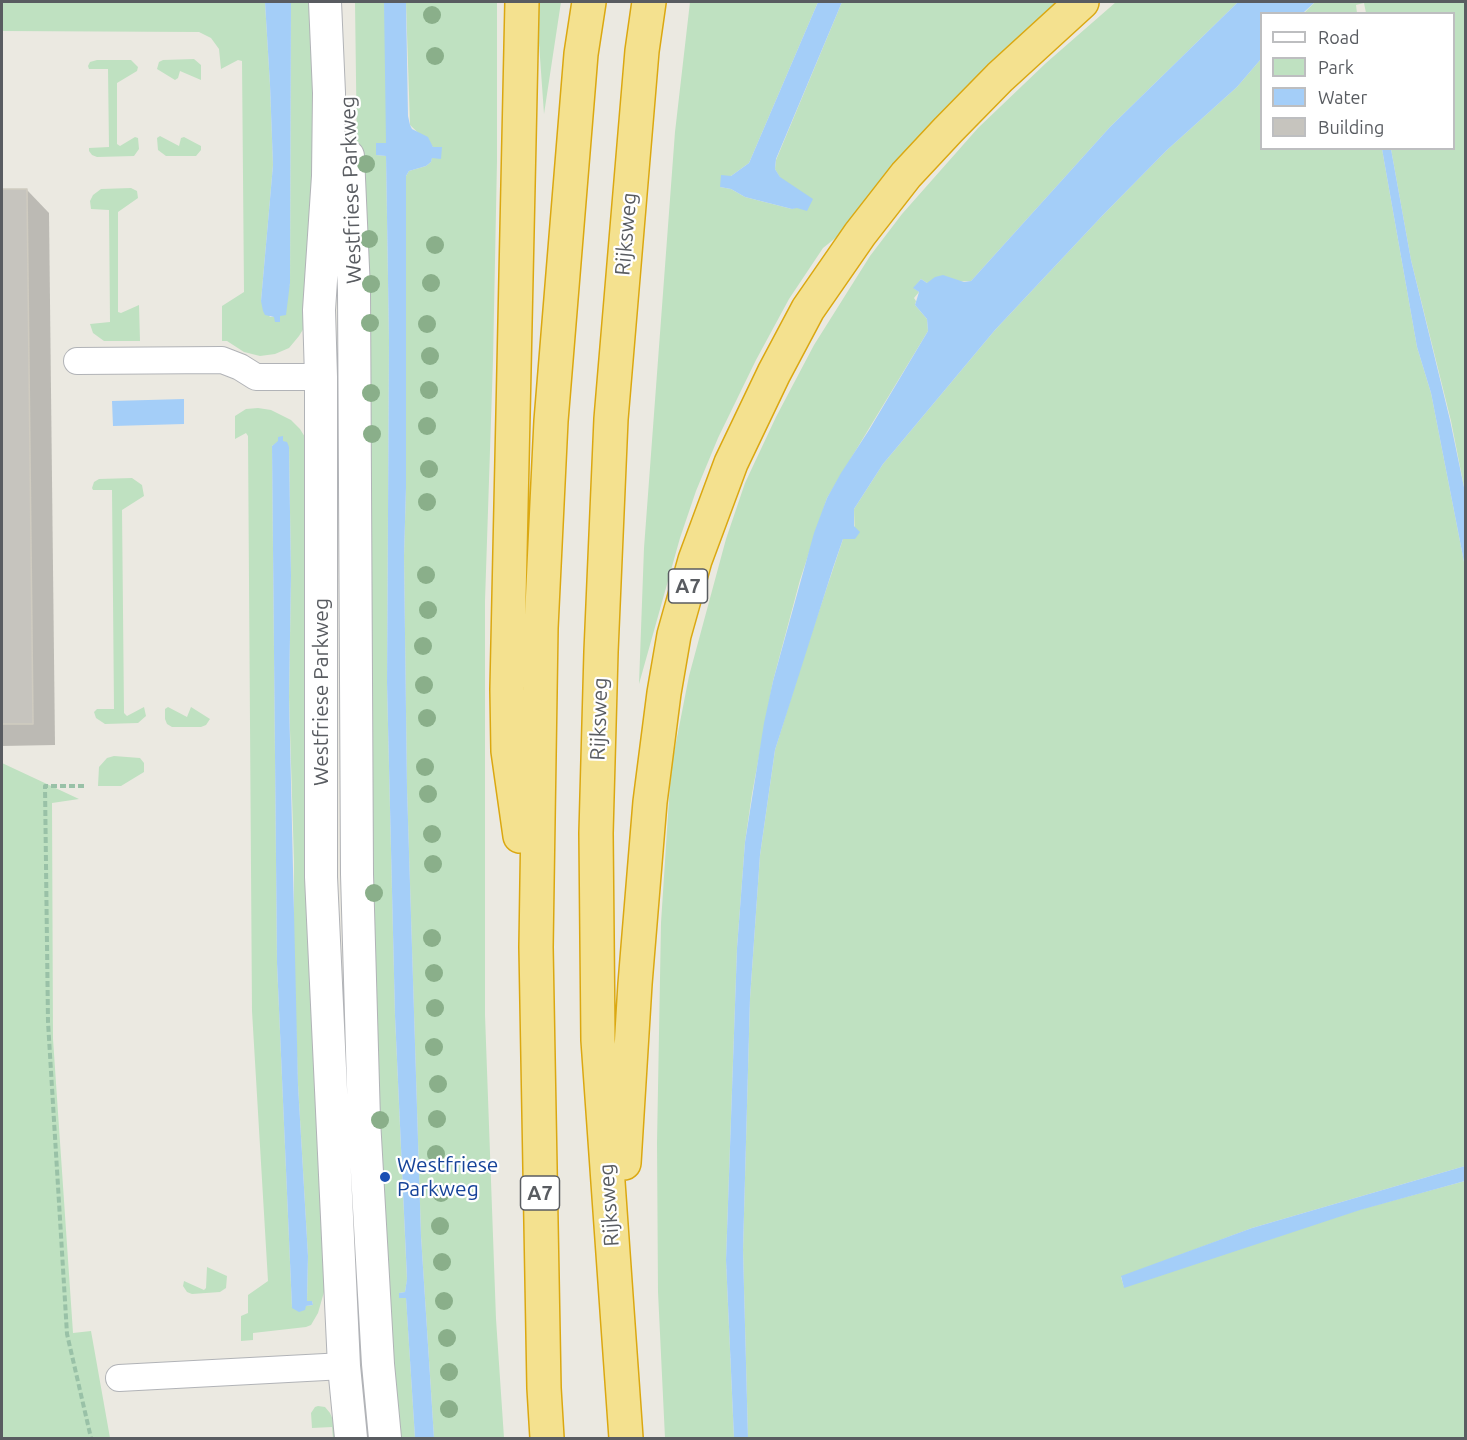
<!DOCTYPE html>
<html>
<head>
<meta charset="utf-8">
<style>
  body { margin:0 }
  #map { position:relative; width:1467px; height:1440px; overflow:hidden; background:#ebe9e1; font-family:Ubuntu,sans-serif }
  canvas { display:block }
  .frame { position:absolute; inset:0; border:3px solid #595c61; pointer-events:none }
  .legend { position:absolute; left:1260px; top:12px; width:195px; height:138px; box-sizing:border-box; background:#fff; border:2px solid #bdbec0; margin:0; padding:8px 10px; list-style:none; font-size:18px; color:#595c61 }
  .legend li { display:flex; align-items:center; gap:12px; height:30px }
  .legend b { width:30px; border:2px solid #bdbec0 }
</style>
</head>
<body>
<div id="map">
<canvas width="1467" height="1440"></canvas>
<div class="frame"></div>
<ul class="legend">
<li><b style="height:8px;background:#fff"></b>Road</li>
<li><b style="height:16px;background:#bfe1c1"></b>Park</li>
<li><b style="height:16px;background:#a4cef8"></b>Water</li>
<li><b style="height:16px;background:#c6c4be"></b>Building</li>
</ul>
</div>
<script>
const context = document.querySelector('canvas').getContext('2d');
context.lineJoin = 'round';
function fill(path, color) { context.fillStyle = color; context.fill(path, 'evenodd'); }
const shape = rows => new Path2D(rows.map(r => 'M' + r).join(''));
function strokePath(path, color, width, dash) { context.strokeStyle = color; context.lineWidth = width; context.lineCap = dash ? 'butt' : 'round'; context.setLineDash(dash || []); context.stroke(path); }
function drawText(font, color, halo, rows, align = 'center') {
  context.font = font + ' Ubuntu,sans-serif'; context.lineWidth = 4.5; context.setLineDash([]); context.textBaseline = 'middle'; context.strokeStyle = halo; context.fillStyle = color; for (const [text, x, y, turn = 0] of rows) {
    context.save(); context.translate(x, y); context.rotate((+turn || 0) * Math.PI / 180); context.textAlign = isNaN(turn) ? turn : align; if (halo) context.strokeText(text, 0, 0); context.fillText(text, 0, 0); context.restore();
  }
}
fill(shape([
  [2,2,265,2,270,85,273,165,261,301,270,317,275,317,280,322,280,316,290,283,291,2,315,2,319,64,307,323,299,336,289,348,275,354,260,356,244,352,227,341,222,341,222,306,244,292,242,61,238,60,221,69,219,49,211,38,199,32,2,31],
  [355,2,384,2,386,27,386,143,376,144,376,155,386,156,389,341,387,683,395,1016,407,1280,405,1292,399,1293,399,1298,406,1297,415,1438,394,1438,368,989],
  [406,2,497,2,497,161,493,360,485,601,485,1015,496,1319,504,1438,434,1438,421,1236,407,788,404,556,406,488,406,176,409,171,426,166,431,162,433,147,410,125],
  [537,2,561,2,544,114,537,15],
  [690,2,818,2,749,163,731,176,720,187,731,189,745,197,792,209,797,207,775,169,776,160,842,2,1064,2,843,232,823,248,789,299,756,360,718,438,696,491,680,538,639,684,644,548,675,132],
  [1116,2,1238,2,1110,127,971,281,927,283,921,279,914,288,919,292,914,298,916,301,915,305,927,319,928,331,827,498,800,580,773,681,752,794,745,842,737,948,726,1260,734,1438,665,1438,658,1292,657,1143,661,923,671,768,689,676,726,539,745,483,776,417,814,345,870,256,902,214,978,128,1046,63],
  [1315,2,1465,2,1465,492,1451,421,1411,260,1391,149,1454,148,1454,14,1366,13,1364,3,1356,5,1357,13,1303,14],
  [194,59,201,65,201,80,180,71,178,78,175,80,157,69,159,62,163,60],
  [1261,59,1262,148,1382,149,1417,347,1431,393,1465,567,1465,1166,1252,1228,1121,1277,1124,1287,1358,1210,1465,1181,1465,1438,748,1438,743,1250,750,998,760,855,775,750,804,656,843,539,855,539,854,509,883,464,995,330,1103,215,1167,150,1237,87],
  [97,60,131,60,138,67,137,71,117,83,117,144,120,146,135,137,138,138,139,149,134,156,97,157,92,155,89,151,89,148,109,147,108,69,89,69,88,66,90,62],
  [160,136,179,146,181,138,184,137,201,146,201,150,196,156,166,156,158,150,157,138],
  [131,188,137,191,138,198,118,212,118,312,121,313,139,305,140,341,104,341,93,333,90,324,110,322,109,210,91,209,90,201,93,195,101,189],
  [258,408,271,410,291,420,300,429,308,442,331,1291,324,1292,318,1313,311,1325,306,1327,253,1333,253,1340,241,1341,241,1316,248,1313,248,1295,268,1281,252,1011,248,436,246,433,235,439,235,416,246,409],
  [278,442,289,447,291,576,289,697,294,862,294,967,298,1085,308,1256,307,1302,312,1301,313,1305,292,1308,277,963,272,446],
  [132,478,142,485,144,496,122,510,124,713,127,716,144,707,146,716,138,723,105,724,96,718,94,712,97,709,114,709,112,490,93,490,92,488,94,482,99,479],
  [168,707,187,717,191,707,210,719,206,725,201,727,172,727,167,724,165,719,165,709],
  [114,756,140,758,144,763,144,772,121,786,98,786,99,767,107,758],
  [2,763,79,799,52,803,53,1039,73,1333,91,1331,110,1438,2,1438],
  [207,1267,227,1276,226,1288,220,1292,192,1294,187,1292,183,1286,184,1281,204,1290,206,1288],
  [318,1406,325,1407,330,1413,341,1438,333,1438,332,1427,312,1428,311,1413,315,1407]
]), '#bfe1c1');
fill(shape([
  [265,2,291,2,290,283,286,315,280,316,280,322,275,322,274,317,265,315,263,311,261,301,273,165,270,85],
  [384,2,406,2,408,116,410,125,412,129,428,137,433,147,442,147,441,159,432,158,431,162,426,166,409,171,406,176,406,488,404,556,407,788,421,1236,434,1438,415,1438,406,1298,399,1298,399,1293,405,1292,407,1279,395,1016,387,683,389,341,386,156,376,155,376,143,386,143],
  [818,2,842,2,776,159,775,169,780,177,813,199,807,211,797,208,792,209,745,197,731,189,720,187,721,175,731,176,749,163],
  [1238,2,1315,2,1303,13,1262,14,1261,59,1237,87,1167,150,1103,215,995,330,883,464,854,509,854,526,860,532,855,539,843,539,833,568,775,750,760,855,750,998,743,1250,748,1438,734,1438,726,1260,737,948,745,842,764,723,773,681,814,533,827,498,841,473,869,430,928,331,927,319,915,305,919,292,913,288,921,279,927,283,935,277,943,275,964,282,971,281,1110,127],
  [1382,149,1391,149,1411,260,1450,420,1465,492,1465,567,1431,393,1417,347],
  [184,399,184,424,113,426,112,401],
  [283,436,283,441,287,442,289,447,291,576,289,697,298,1085,308,1256,307,1301,312,1301,313,1305,306,1306,305,1310,299,1312,292,1308,277,963,272,446,278,441,278,437],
  [1465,1166,1465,1181,1360,1210,1124,1288,1121,1276,1252,1228]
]), '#a4cef8');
fill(shape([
  [27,190,49,213,55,745,2,746,2,191]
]), '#0003');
const building = shape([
  [2,189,27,189,33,724,2,724,2,189]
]);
fill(building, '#c6c4be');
strokePath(building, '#cfcbc0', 1.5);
const minor = shape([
  [77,361,222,360,240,367,256,377,321,377],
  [119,1378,344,1366]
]);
const tertiary = shape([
  [325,2,329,93,328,176,319,310,321,377,321,877,344,1366,351,1438],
  [348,156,354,290,357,874,364,1120,378,1364,385,1438]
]);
const motorway = shape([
  [520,836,508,751,507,689,522,2],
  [624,1163,635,984,650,802,664,693,674,635,695,560,731,463,774,373,808,309,860,234,906,175,948,130,1000,77,1082,2],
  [547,1438,544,1388,536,947,541,628,551,421,581,54,589,2],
  [626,1438,598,1040,596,833,601,652,611,419,642,51,649,2]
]);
strokePath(minor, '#b1b3b7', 28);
strokePath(tertiary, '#b1b3b7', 34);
strokePath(motorway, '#dba811', 36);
strokePath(shape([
  [84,786,45,786,48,1022,67,1334,91,1438]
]), '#99c1a7', 4, [6, 3]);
strokePath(minor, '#fff', 26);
strokePath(tertiary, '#fff', 32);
strokePath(motorway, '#f4e18f', 33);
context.fillStyle = '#8aaf8a';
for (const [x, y] of [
  [432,15],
  [435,56],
  [366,164],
  [369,239],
  [435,245],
  [431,283],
  [371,284],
  [370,323],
  [427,324],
  [430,356],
  [429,390],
  [371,393],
  [427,426],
  [372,434],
  [429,469],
  [427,502],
  [426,575],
  [428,610],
  [423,646],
  [424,685],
  [427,718],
  [425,767],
  [428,794],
  [432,834],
  [433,864],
  [374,893],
  [432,938],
  [434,973],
  [435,1008],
  [434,1047],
  [438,1084],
  [437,1119],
  [380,1120],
  [436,1154],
  [441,1193],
  [440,1226],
  [442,1262],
  [444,1301],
  [447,1338],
  [449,1372],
  [449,1409]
]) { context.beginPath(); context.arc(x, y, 9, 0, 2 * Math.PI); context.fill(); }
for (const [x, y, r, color] of [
  [385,1177,6,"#1a4fb4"]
]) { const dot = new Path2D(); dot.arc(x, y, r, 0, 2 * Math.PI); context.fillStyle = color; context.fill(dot); strokePath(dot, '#fff', 2); }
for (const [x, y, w] of [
  [688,586,39],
  [540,1193,39]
]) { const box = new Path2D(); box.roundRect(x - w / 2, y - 17, w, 34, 4.5); context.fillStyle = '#fff'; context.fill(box); strokePath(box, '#595c61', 1.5); }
drawText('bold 20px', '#595c61', null, [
  ["A7",688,586],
  ["A7",540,1193]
]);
drawText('21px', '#595c61', '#fff', [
  ["Westfriese Parkweg",351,190,-92],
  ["Rijksweg",626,234,-85],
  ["Westfriese Parkweg",321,692,-90],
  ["Rijksweg",599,719,-88],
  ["Rijksweg",609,1205,-94]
]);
drawText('21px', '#164399', '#fff', [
  ["Westfriese",397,1165],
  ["Parkweg",397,1189]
], 'left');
</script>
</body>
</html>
